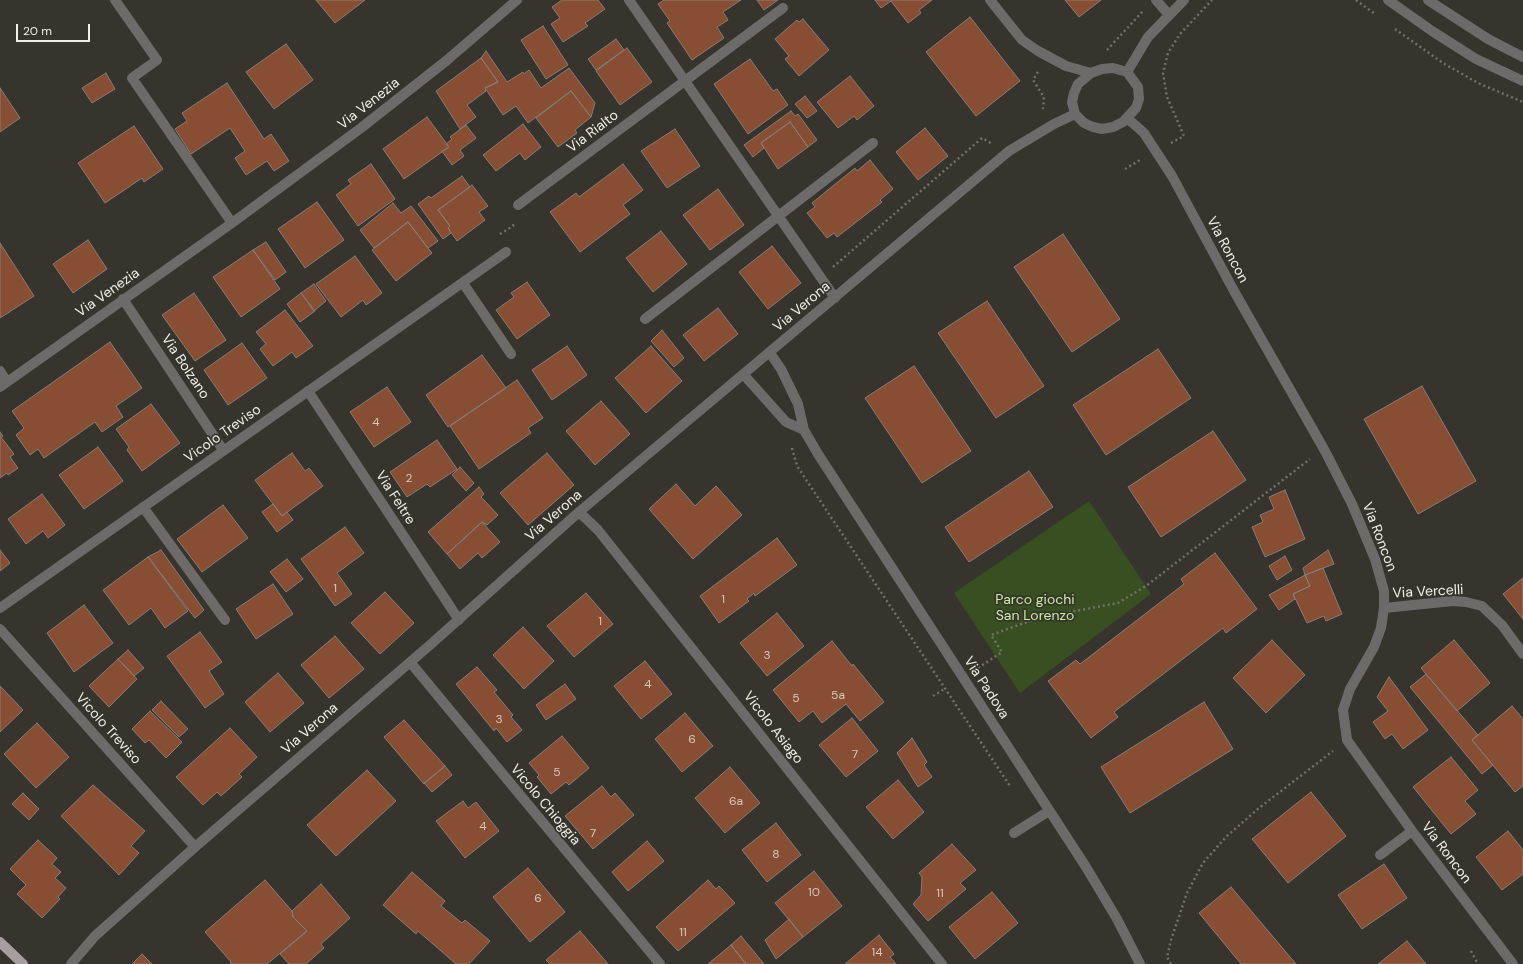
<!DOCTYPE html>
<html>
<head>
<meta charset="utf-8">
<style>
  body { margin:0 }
  #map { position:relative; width:1523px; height:964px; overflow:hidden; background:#36342c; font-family:"DM Sans",sans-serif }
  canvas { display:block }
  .scale { position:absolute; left:16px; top:24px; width:74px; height:18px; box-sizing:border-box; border:2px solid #f1efea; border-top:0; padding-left:5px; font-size:12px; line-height:14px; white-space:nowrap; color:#f1efea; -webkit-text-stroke:3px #36342c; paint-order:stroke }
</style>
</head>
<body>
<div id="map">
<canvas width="1523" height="964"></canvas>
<div class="scale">20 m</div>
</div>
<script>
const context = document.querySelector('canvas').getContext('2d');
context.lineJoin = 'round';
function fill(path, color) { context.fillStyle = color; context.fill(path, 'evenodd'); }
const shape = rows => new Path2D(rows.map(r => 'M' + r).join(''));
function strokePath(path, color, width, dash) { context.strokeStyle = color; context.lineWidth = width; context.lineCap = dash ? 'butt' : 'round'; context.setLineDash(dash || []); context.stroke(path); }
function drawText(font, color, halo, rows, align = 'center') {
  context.font = font + ' "DM Sans",sans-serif'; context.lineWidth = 3.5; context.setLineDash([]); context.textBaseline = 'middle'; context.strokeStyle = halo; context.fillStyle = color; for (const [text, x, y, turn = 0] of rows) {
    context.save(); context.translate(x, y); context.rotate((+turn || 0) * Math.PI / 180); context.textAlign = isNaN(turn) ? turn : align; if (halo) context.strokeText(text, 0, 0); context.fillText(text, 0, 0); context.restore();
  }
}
fill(shape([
  [1089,501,1151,594,1020,693,954,593]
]), '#384f22');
const building = shape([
  [316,0,365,0,335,23,316,0],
  [562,0,598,0,605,9,585,23,588,26,563,42,551,24,560,18,552,7,562,0],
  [664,0,741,0,723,12,728,20,717,27,724,38,692,60,667,23,670,21,658,4,664,0],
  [757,0,778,0,764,10,757,0],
  [875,0,932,0,919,10,921,13,908,23,891,1,881,8,875,0],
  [1065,0,1101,0,1079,17,1065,0],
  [970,17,1020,81,976,116,926,52,970,17],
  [803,19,829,50,799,76,785,59,789,56,775,39,797,20,799,22,803,19],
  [543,26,568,65,546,79,521,40,543,26],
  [616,39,624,50,596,70,588,59,616,39],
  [286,44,313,80,274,109,246,72,286,44],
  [627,48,652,82,620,105,596,71,627,48],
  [486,51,507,82,523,72,524,74,529,70,541,88,569,68,595,103,591,117,571,91,528,123,516,106,503,115,485,88,498,82,481,58,486,51],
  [481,58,498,82,485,88,486,91,467,105,476,117,460,129,436,91,481,58],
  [750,59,773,91,777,89,788,105,748,134,714,84,750,59],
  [106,73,115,89,92,103,82,88,106,73],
  [850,76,874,106,857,120,854,116,838,128,817,102,850,76],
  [227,83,264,139,271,134,289,161,274,171,267,161,246,175,235,158,245,151,230,128,191,154,175,129,187,121,182,113,227,83],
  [0,88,20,118,0,132,0,88],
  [571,91,591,117,575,130,577,133,558,147,536,118,571,91],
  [805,96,817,111,807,118,795,104,805,96],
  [791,111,795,116,798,114,817,140,808,147,790,122,761,143,764,148,753,157,744,145,791,111],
  [427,117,449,147,404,179,383,149,427,117],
  [790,122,808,147,778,169,761,143,790,122],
  [523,124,541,147,525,160,520,153,496,171,483,155,523,124],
  [466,125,476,138,460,150,464,156,452,165,442,151,449,147,446,144,452,139,450,137,466,125],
  [134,126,163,169,144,182,142,178,105,203,78,163,134,126],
  [925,128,948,156,918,180,896,152,925,128],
  [675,129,700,166,667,188,641,151,675,129],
  [870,160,893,189,880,200,882,202,837,237,834,233,827,238,807,213,815,207,812,203,855,168,857,171,870,160],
  [371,164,395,199,358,226,336,195,351,184,348,180,371,164],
  [623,164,643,190,623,205,630,214,580,252,550,212,576,193,579,197,623,164],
  [462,176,470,187,438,210,450,226,448,228,451,233,443,239,418,204,429,196,431,198,462,176],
  [472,185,488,206,479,212,485,220,457,241,448,228,450,226,438,210,472,185],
  [718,189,744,225,710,250,683,215,718,189],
  [317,202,344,240,305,268,278,229,317,202],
  [393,203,401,213,411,206,438,241,428,248,408,222,374,248,360,230,393,203],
  [408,222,432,253,396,281,372,250,408,222],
  [661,231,687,264,653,292,626,258,661,231],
  [1063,234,1120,319,1072,352,1014,267,1063,234],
  [88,240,107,269,73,293,53,264,88,240],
  [266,242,286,272,275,280,253,250,266,242],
  [0,243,34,296,0,318,0,243],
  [772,246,801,283,768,309,739,272,772,246],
  [253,250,280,289,241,317,213,277,253,250],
  [355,256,382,293,366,305,363,300,341,317,316,284,355,256],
  [527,282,550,315,517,339,496,310,514,297,511,293,527,282],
  [314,284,326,301,314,311,301,293,314,284],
  [194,293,226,340,195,361,162,315,194,293],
  [301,293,315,311,300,322,287,304,301,293],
  [987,301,1044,386,996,418,938,333,987,301],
  [718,308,738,334,704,361,683,335,718,308],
  [285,310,313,346,296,358,292,352,273,366,260,349,266,344,256,332,285,310],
  [662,330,684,358,674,367,651,341,662,330],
  [110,342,142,388,116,406,123,417,102,432,95,422,44,458,38,449,30,455,16,435,24,428,12,411,110,342],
  [242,343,267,378,228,405,204,370,242,343],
  [567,346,587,375,552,400,532,370,567,346],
  [651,346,682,381,646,413,615,378,651,346],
  [1158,349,1191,398,1106,455,1073,405,1158,349],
  [482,355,506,388,448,427,426,395,482,355],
  [914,366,971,451,922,483,865,398,914,366],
  [517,380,543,418,528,428,531,433,479,469,450,426,517,380],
  [1422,386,1476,481,1418,514,1364,419,1422,386],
  [387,387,411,422,374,447,350,412,387,387],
  [601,401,630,434,595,465,566,431,601,401],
  [151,404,180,443,142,471,127,450,129,447,116,429,151,404],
  [1213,431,1246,480,1161,537,1128,487,1213,431],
  [0,432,3,436,1,437,14,454,10,457,18,468,8,475,7,473,0,478,0,432],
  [437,440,457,469,430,487,427,484,407,497,390,472,437,440],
  [98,447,123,481,84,509,59,475,98,447],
  [292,453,305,471,309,468,323,486,282,516,255,480,292,453],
  [547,453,574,485,528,525,500,493,547,453],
  [460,467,474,483,466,491,452,475,460,467],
  [1029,471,1053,507,969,562,945,527,1029,471],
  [676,484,695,506,716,486,742,515,693,559,649,509,676,484],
  [479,487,484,494,481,497,498,515,487,525,482,522,447,554,428,532,479,487],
  [1285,490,1305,539,1265,557,1252,527,1263,522,1260,515,1274,509,1269,497,1285,490],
  [42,494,65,525,48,538,43,531,26,544,8,519,42,494],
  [273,504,282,516,287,512,293,520,277,532,262,512,273,504],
  [223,505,248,538,202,572,177,539,223,505],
  [482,522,500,542,482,558,478,553,460,569,447,554,482,522],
  [345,527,364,553,337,573,352,594,335,606,301,559,345,527],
  [777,538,797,565,755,596,754,593,747,599,749,601,719,623,700,596,777,538],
  [0,550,10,563,0,571,0,550],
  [161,550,204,610,195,618,148,557,161,550],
  [1328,550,1334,564,1305,575,1303,568,1328,550],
  [1215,553,1257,609,1226,633,1223,628,1114,712,1118,717,1091,738,1048,681,1076,660,1080,664,1184,584,1181,579,1215,553],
  [1285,556,1292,570,1277,580,1269,566,1285,556],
  [148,557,188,611,165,628,151,608,129,625,103,590,148,557],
  [287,559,303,579,286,592,270,572,287,559],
  [1323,568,1342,614,1326,621,1324,616,1307,623,1293,594,1310,586,1305,575,1323,568],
  [1305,575,1310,586,1293,594,1295,599,1279,610,1269,595,1305,575],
  [1523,578,1523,619,1503,594,1523,578],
  [273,584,293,614,256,639,236,609,273,584],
  [385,592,414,623,380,654,351,623,385,592],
  [586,593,613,624,574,657,547,626,586,593],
  [84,605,113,643,74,672,47,633,84,605],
  [777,613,804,646,767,676,740,643,777,613],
  [523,627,554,661,524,689,493,655,523,627],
  [200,632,222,662,209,671,224,694,205,708,167,656,200,632],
  [335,636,364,669,329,698,301,665,335,636],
  [1272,640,1305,675,1266,713,1233,678,1272,640],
  [1454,640,1490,683,1457,711,1421,668,1454,640],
  [832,641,852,666,853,664,884,702,860,721,846,704,822,723,813,711,799,722,773,690,832,641],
  [128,650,144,668,134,676,118,659,128,650],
  [118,659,137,679,109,707,89,686,118,659],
  [645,661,672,694,641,719,614,686,645,661],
  [477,667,497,690,494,692,513,715,511,717,522,730,507,742,496,728,494,731,456,684,477,667],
  [278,673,304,703,270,732,245,702,278,673],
  [1426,674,1478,735,1472,740,1493,765,1482,774,1410,687,1426,674],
  [1389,677,1428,730,1403,749,1392,734,1385,739,1373,722,1388,711,1377,697,1389,677],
  [565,684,576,699,546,720,536,705,565,684],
  [0,686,23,710,0,732,0,686],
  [161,701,188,729,179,737,152,710,161,701],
  [1204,702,1233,749,1130,813,1101,767,1204,702],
  [1512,706,1523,719,1523,786,1515,792,1472,740,1512,706],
  [150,711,182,742,166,758,149,740,145,743,132,729,150,711],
  [685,713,713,746,682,772,655,739,685,713],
  [852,718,878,751,846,777,819,745,852,718],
  [404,720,445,766,424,784,384,737,404,720],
  [37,723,69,757,36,788,4,754,37,723],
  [230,728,257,757,239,774,242,777,221,796,217,792,203,805,176,777,230,728],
  [562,736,589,768,569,785,566,782,551,794,537,777,539,775,529,763,562,736],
  [912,738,927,762,924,765,932,777,918,787,897,753,912,738],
  [1451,757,1478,790,1465,801,1476,814,1451,834,1413,787,1451,757],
  [445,766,452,775,432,792,424,783,445,766],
  [730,767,760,803,725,833,695,798,730,767],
  [367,770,396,801,336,856,307,825,367,770],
  [898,780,924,812,893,839,866,807,898,780],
  [93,785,145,831,131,846,139,853,119,875,61,816,93,785],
  [602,786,611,797,615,793,634,815,593,849,565,816,602,786],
  [1311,792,1346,836,1288,883,1252,839,1311,792],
  [23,793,39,809,29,820,12,804,23,793],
  [463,801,468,808,476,802,499,831,465,858,436,821,463,801],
  [776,823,801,855,767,882,742,850,776,823],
  [1508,831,1523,850,1523,874,1502,890,1476,857,1508,831],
  [38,840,57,858,52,864,61,872,55,878,66,888,58,897,60,899,42,918,17,894,26,885,10,869,38,840],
  [647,841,664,861,628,891,612,872,647,841],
  [952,844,976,870,960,883,966,889,928,921,913,904,921,895,922,877,919,873,952,844],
  [1384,864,1407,898,1362,929,1338,895,1384,864],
  [528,868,565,912,530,942,493,897,528,868],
  [814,871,842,906,803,937,775,903,814,871],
  [412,872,445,901,441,906,462,923,465,920,490,941,469,964,456,964,418,931,416,934,383,905,412,872],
  [265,880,292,911,293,917,307,931,267,964,230,964,231,962,205,932,265,880],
  [708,880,716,889,719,886,735,903,678,951,656,927,708,880],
  [321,884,350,918,321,944,324,948,306,964,289,964,280,954,307,931,293,917,292,911,321,884],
  [1231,887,1296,964,1241,964,1199,913,1231,887],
  [992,892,1018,923,975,959,949,927,992,892],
  [789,919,803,937,776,959,765,940,789,919],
  [580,931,608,964,550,964,546,960,580,931],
  [879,935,894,954,890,957,896,964,845,964,879,935],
  [741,936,764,964,746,964,731,945,741,936],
  [1407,941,1426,964,1378,964,1407,941],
  [731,945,746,964,708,964,731,945],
  [142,954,152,964,132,964,142,954]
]);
fill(building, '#884e33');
strokePath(building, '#877d79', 1);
strokePath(shape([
  [1356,0,1375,14],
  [1395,29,1443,63,1478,83,1523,102],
  [1107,50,1143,11],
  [1038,72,1033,80,1044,97,1043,109],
  [1171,143,1184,136,1167,97,1163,73,1168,53,1180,34,1212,0],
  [1125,169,1140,160],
  [500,234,513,226,514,222],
  [833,267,982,138,991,143],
  [792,448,797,466,1010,786],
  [978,668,1002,652,991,635,1038,618,1118,603,1146,586,1310,459],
  [933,696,946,688],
  [1471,951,1478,964],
  [1171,964,1167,957,1171,940,1187,893,1203,863,1227,836,1259,808,1333,751]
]), '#73716a', 2.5, [2, 3]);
strokePath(shape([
  [115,0,157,60,132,78,232,223],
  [629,0,835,298],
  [990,0,1022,40,1038,51,1066,66,1091,73],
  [1156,0,1169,15],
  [1388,0,1432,31,1476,59,1523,81],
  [1428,0,1488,39,1523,57],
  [1113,68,1127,72,1138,87,1139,99,1136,108,1123,122,1113,127,1102,129,1093,127,1084,123,1075,114,1072,102,1074,93,1078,84,1091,73,1102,69,1113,68],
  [1127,72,1148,37,1184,0],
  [1127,118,1144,133,1172,176,1234,291,1325,451,1352,504,1375,559,1384,591,1384,608,1381,628,1374,647,1350,689,1343,710,1347,740,1412,831,1513,964],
  [518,205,783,8],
  [463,283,511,354],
  [123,299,223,450],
  [645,319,873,143],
  [770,353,781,369,798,404,804,430,818,454,1086,867,1117,919,1140,964],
  [0,371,7,382],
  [744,375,786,422,804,430],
  [0,387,232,223,361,128,446,61,517,0],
  [308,391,459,620],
  [143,507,225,620],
  [579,512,598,530,942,964],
  [0,608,506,252],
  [1384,608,1453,601,1466,602,1482,606,1502,625,1523,654],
  [0,629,195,847],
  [410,662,660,964],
  [1014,833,1049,811],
  [1380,855,1412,831],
  [71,964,95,936,195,847,430,645,579,512,1009,151,1054,124,1075,114]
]), '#6f6a6a', 10);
strokePath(shape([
  [0,942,23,964]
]), '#a89e9f', 10);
drawText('12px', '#d7c7bc', null, [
  ["4",376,423],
  ["2",409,479],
  ["1",335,589],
  ["1",723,600],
  ["1",600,622],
  ["3",767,656],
  ["4",648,685],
  ["5a",838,696],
  ["5",796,699],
  ["3",499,720],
  ["6",692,740],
  ["7",855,755],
  ["5",557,773],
  ["6a",736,802],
  ["4",483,827],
  ["7",593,834],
  ["8",776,855],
  ["10",814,893],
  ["11",940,894],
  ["6",538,899],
  ["11",683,933],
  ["14",877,953]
]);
drawText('14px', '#f1efea', '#36342c', [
  ["Via Venezia",369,104,-38],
  ["Via Rialto",593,132,-37],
  ["Via Roncon",1227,250,62],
  ["Via Venezia",108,293,-35],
  ["Via Verona",802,307,-40],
  ["Via Bolzano",185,367,56],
  ["Vicolo Treviso",223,434,-35],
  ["Via Feltre",395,498,57],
  ["Via Verona",554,516,-41],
  ["Via Roncon",1379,537,69],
  ["Via Vercelli",1428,592,-3],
  ["Via Padova",986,688,57],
  ["Vicolo Asiago",773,728,52],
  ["Vicolo Treviso",108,729,48],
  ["Via Verona",310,729,-41],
  ["Vicolo Chioggia",545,805,50],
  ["Via Roncon",1446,853,53]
]);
drawText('14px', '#c4f19f', '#36342c', [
  ["Parco giochi",1035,600],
  ["San Lorenzo",1035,616]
]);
</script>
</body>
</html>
